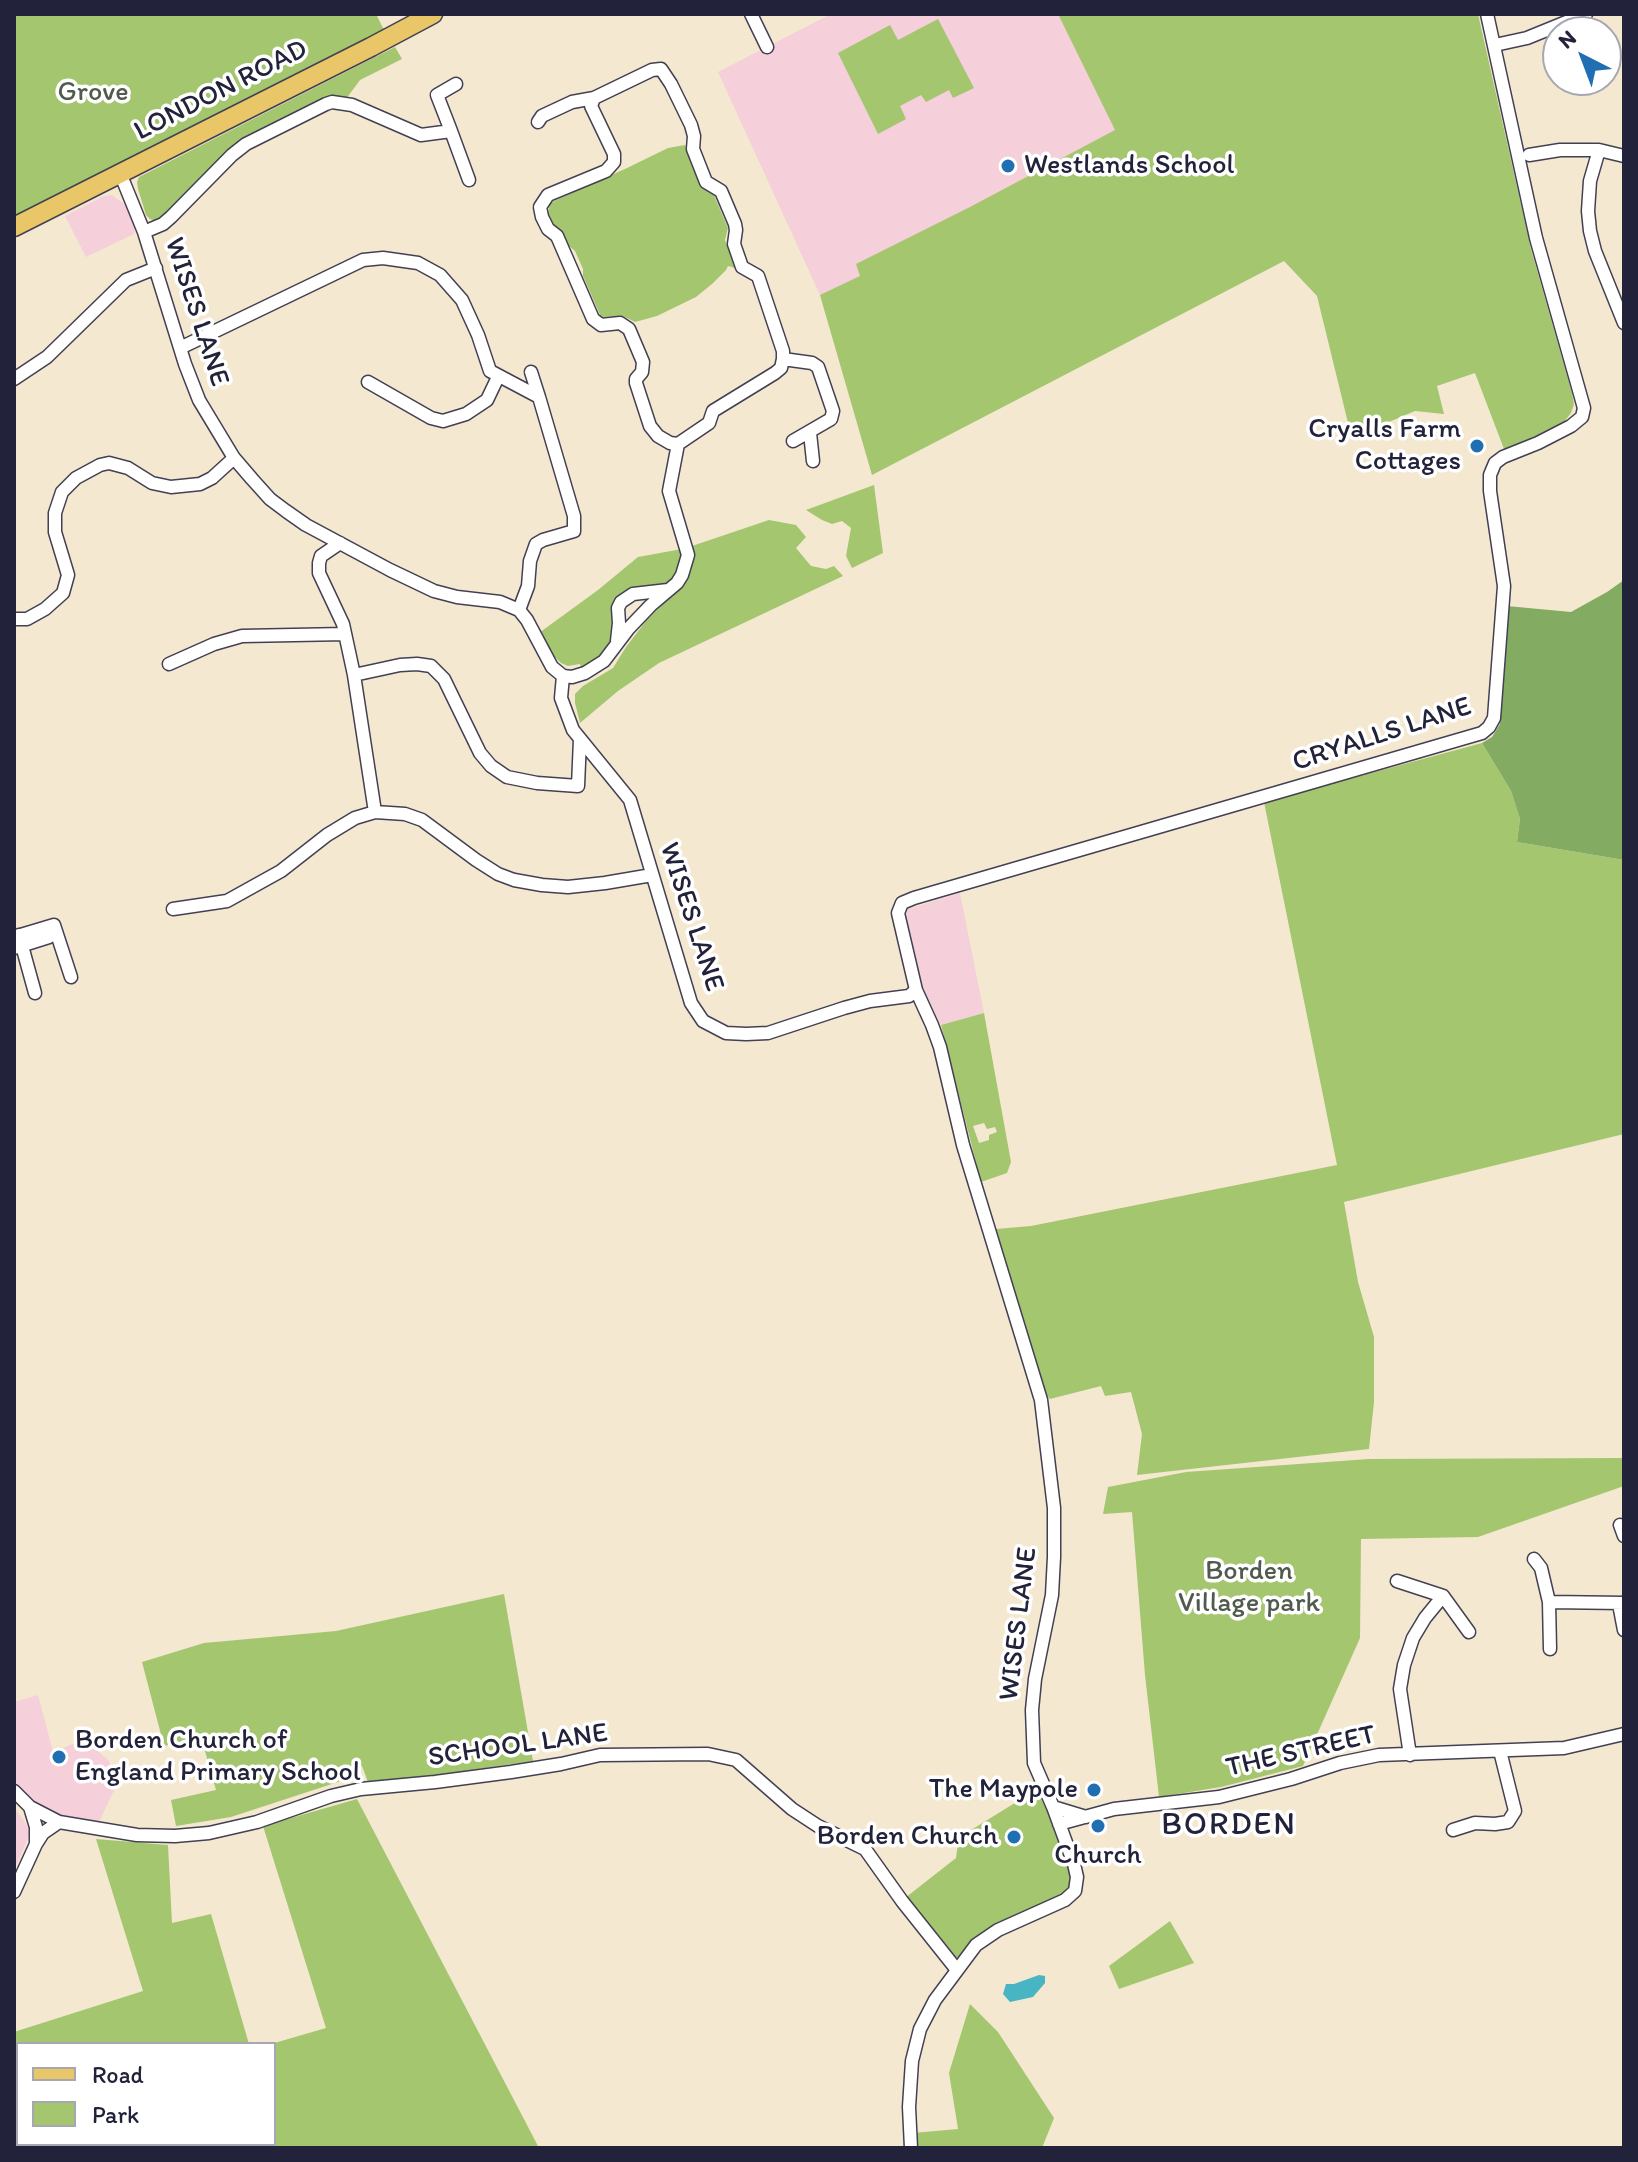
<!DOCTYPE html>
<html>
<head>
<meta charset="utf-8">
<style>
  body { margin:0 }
  #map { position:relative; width:1638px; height:2162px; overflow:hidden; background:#f4e8d1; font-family:Itim,sans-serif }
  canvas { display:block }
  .frame { position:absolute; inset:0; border:16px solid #22223b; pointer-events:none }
  .legend { position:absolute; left:16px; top:2042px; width:260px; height:104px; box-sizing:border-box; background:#fff; border:2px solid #a7a7b1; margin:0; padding:10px 14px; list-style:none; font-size:24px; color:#22223b }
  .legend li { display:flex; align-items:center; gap:16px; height:40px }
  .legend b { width:40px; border:2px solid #a7a7b1 }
  .north { position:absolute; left:1542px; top:16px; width:80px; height:80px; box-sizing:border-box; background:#fff; border:2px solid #a7a7b1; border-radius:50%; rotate:318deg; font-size:22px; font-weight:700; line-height:32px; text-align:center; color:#22223b }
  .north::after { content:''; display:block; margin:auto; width:28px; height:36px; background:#1f6fb2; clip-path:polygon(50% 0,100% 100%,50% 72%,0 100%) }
</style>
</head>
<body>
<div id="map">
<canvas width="1638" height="2162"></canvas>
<div class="frame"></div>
<ul class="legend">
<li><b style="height:10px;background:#e9c769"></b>Road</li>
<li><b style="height:22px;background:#a4c66f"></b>Park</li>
</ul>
<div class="north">N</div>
</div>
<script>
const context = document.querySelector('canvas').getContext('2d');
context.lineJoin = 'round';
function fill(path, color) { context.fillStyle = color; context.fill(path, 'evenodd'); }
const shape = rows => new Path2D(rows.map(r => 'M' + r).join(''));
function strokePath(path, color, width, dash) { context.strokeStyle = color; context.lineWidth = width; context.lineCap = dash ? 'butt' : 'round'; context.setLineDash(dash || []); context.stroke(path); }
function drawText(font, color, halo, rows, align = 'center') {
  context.font = font + ' Itim,sans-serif'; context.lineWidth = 7; context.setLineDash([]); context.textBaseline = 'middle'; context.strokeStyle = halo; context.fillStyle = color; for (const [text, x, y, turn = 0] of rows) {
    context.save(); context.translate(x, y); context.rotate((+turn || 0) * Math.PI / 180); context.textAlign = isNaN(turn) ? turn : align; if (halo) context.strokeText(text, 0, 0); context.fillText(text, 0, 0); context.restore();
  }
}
fill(shape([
  [831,14,1338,14,872,475,820,295,718,72],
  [112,195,128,207,135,227,134,234,86,257,65,216,104,196],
  [960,893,984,1013,941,1025,919,980,903,919,908,909],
  [38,1695,53,1752,75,1743,90,1744,109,1761,115,1788,99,1822,61,1815,43,1808,30,1801,14,1784,14,1702],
  [14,1807,31,1831,14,1871]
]), '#f5cfd9');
fill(shape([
  [14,14,376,14,385,32,14,223],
  [1058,14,1478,14,1531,249,1572,393,1574,404,1571,413,1564,422,1549,432,1511,448,1504,449,1475,373,1437,386,1444,414,1415,411,1358,435,1350,431,1317,296,1284,261,872,475,820,295,860,276,856,264,970,207,1115,130],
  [938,19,974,88,953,98,949,90,926,102,921,95,900,106,906,119,878,134,838,53,890,25,898,40],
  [395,47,402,59,360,80,346,99,324,99,317,102,251,136,167,215,156,221,150,219,146,215,138,189,137,182,139,177],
  [685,145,701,185,713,193,728,228,725,240,735,268,728,266,726,270,712,284,696,297,657,316,635,322,623,316,601,317,583,276,583,269,575,251,569,246,561,234,554,229,548,213,550,203,627,168,668,148],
  [874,485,883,553,852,568,846,556,851,528,842,521,832,524,822,520,806,510],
  [769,520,796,525,806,537,796,548,811,566,826,569,834,566,843,576,659,663,618,691,580,723,575,703,575,694,583,686,613,668,626,647,646,621,678,589,692,546],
  [682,549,683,563,673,584,626,594,615,640,595,664,581,668,580,664,568,666,561,663,554,656,539,633,598,590,638,557],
  [1482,743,1511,791,1520,819,1517,842,1624,860,1624,1134,1344,1202,1358,1282,1374,1337,1374,1402,1369,1449,1137,1475,1142,1434,1131,1392,1105,1396,1101,1386,1050,1399,1046,1395,996,1229,1031,1226,1337,1165,1264,802],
  [984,1013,1011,1162,1007,1173,981,1182,941,1025],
  [984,1123,987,1129,995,1127,997,1132,989,1135,989,1140,979,1143,973,1126],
  [1624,1458,1624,1486,1478,1537,1361,1539,1360,1638,1303,1766,1221,1787,1159,1797,1145,1675,1132,1512,1103,1514,1108,1487,1186,1472,1369,1459],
  [504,1594,533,1761,377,1784,368,1782,362,1766,341,1781,231,1817,176,1826,171,1800,216,1790,201,1737,164,1746,142,1662,204,1643,336,1631],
  [1036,1790,1061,1836,1071,1875,1071,1886,1060,1897,976,1938,958,1957,954,1957,944,1946,932,1929,905,1898,956,1858,958,1843,971,1830],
  [357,1799,539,2148,127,2148,126,2144,274,2144,274,2044,271,2044,326,2028,263,1826],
  [96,1839,168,1845,172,1923,211,1914,249,2044,18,2044,18,2127,14,2128,14,2032,143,1991],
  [1170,1921,1194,1963,1119,1989,1109,1966],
  [970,2004,998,2032,1054,2118,1042,2148,915,2148,913,2133,958,2129,949,2073]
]), '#a4c66f');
fill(shape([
  [1624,580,1624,860,1517,842,1520,819,1511,791,1482,743,1492,737,1500,724,1505,664,1507,606,1571,612,1607,592]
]), '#83ab62');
fill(shape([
  [1039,1975,1045,1976,1045,1983,1033,1997,1010,2002,1003,1994,1006,1984,1014,1984]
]), '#47b5c2');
const street = shape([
  [751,14,767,47],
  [1495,45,1527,38,1586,14],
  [538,122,542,116,572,102,594,98,652,70,661,69,671,84,691,125,694,136,693,149,706,182,721,191,735,224,736,230,734,244,742,267,758,276,783,351,783,359,781,368,775,373,713,411,709,423,678,444],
  [451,131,469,180],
  [1599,150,1590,181,1588,211,1590,231,1595,251,1624,323],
  [1529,155,1560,150,1599,150,1624,156],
  [120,173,144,232,185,364,199,400,234,458,252,479,270,499,286,511,306,525,390,570,434,591,457,597,500,602,519,610,527,620,552,667,563,676],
  [144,232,163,224,171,217,232,155,246,144,326,104,332,102,352,105,421,135,451,131,437,95,456,84],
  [180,348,363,260,383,258,418,263,440,275,462,300,478,335,490,371,539,397,574,516,574,531,543,540,536,544,530,561,528,586,519,610],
  [783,359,812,363,818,367,833,411,831,419,793,441],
  [531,372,539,397],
  [14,379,47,357,126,280,156,268],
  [368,382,431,418,443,421,466,414,487,400,498,377],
  [810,433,813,461],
  [340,543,321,556,319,563,319,573,343,624,354,675,375,812],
  [14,619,27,619,45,609,63,593,68,575,55,532,55,513,62,492,76,478,100,465,109,463,128,468,152,483,171,487,200,484,212,478,234,458],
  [617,641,619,623,618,608,621,602,633,594,668,590],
  [169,664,214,644,242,636,345,634],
  [354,675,400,665,417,664,431,666,444,679,480,753,491,766,507,777,537,783,578,786,580,739],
  [563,676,561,698,573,730,630,800,691,1003,703,1021,726,1033,746,1034,768,1033,844,1008,870,1001,909,996,916,990,932,1025,940,1047,963,1145,1041,1400,1054,1508,1054,1557,1052,1595,1035,1679,1032,1710,1034,1763,1053,1807,1074,1864,1077,1877,1075,1891,1065,1900,998,1930,976,1945,935,2000,920,2029,912,2061,909,2107,911,2148],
  [563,676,572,677,585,673,604,661,629,628,651,605,677,583,682,575,688,555,669,491,678,444,670,443,658,436,650,426,636,383,636,379,642,372,643,362,629,329,620,323,601,325,593,319,557,236,548,229,542,217,540,207,548,195,606,171,614,162,614,154,591,106,594,98],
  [173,909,227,901,281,871,327,835,355,818,375,812,405,814,422,820,476,860,498,874,514,880,542,885,568,887,605,883,652,875],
  [19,935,35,993],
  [14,937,54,925,71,977],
  [14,948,49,937],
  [916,990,898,913,902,903,914,898,1482,733,1489,727,1494,718,1504,586,1490,491,1490,475,1495,463,1503,457,1538,443,1571,426,1582,417,1584,408,1536,238,1487,14],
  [1620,1525,1624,1536],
  [1534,1559,1541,1568,1549,1602,1550,1649],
  [1397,1581,1443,1596,1469,1632],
  [1549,1602,1624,1603],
  [1619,1604,1624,1630],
  [1410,1755,1400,1689,1404,1665,1413,1638,1425,1618,1443,1596],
  [14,1791,30,1807,59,1822,137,1835,175,1836,209,1833,257,1822,331,1796,361,1789,435,1782,511,1772,561,1764,600,1755,708,1754,736,1760,792,1809,818,1826,865,1849,902,1901,957,1970],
  [30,1807,36,1827,36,1844],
  [1053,1807,1086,1817],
  [1059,1824,1114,1809,1219,1797,1291,1779,1340,1763,1379,1755,1564,1748,1624,1734],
  [1453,1830,1475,1823,1495,1824,1508,1822,1515,1811,1500,1751],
  [14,1892,36,1844,43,1833,59,1822]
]);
const primary = shape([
  [14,227,371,47,433,14]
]);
strokePath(street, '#424052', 15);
strokePath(primary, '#424052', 21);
strokePath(street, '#fff', 12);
strokePath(primary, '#e9c769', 18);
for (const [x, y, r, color] of [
  [1008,166,8,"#1f6fb2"],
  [1477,446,8,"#1f6fb2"],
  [59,1757,8,"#1f6fb2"],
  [1094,1790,8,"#1f6fb2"],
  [1098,1826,8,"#1f6fb2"],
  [1014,1837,8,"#1f6fb2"]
]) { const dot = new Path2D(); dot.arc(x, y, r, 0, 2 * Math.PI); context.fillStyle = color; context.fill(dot); strokePath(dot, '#fff', 3); }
drawText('28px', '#22223b', '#fff', [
  ["LONDON ROAD",221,91,-27],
  ["WISES LANE",196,312,72],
  ["CRYALLS LANE",1382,735,-18],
  ["WISES LANE",691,917,72],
  ["WISES LANE",1019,1624,-83],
  ["SCHOOL LANE",518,1746,-8],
  ["THE STREET",1301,1752,-13]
]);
drawText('28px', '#505b4d', '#fff', [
  ["Grove",93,93],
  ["Borden",1249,1572],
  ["Village park",1249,1604]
]);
drawText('28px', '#22223b', '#fff', [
  ["Westlands School",1024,166,"left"],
  ["Cryalls Farm",1461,430],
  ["Cottages",1461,462],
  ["Borden Church of",75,1741,"left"],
  ["England Primary School",75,1773,"left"],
  ["The Maypole",1078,1790],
  ["Borden Church",998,1837],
  ["Church",1098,1856,"center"]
], 'right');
context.letterSpacing = '2px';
drawText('32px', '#22223b', '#fff', [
  ["BORDEN",1229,1826]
]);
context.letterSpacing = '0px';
</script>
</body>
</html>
